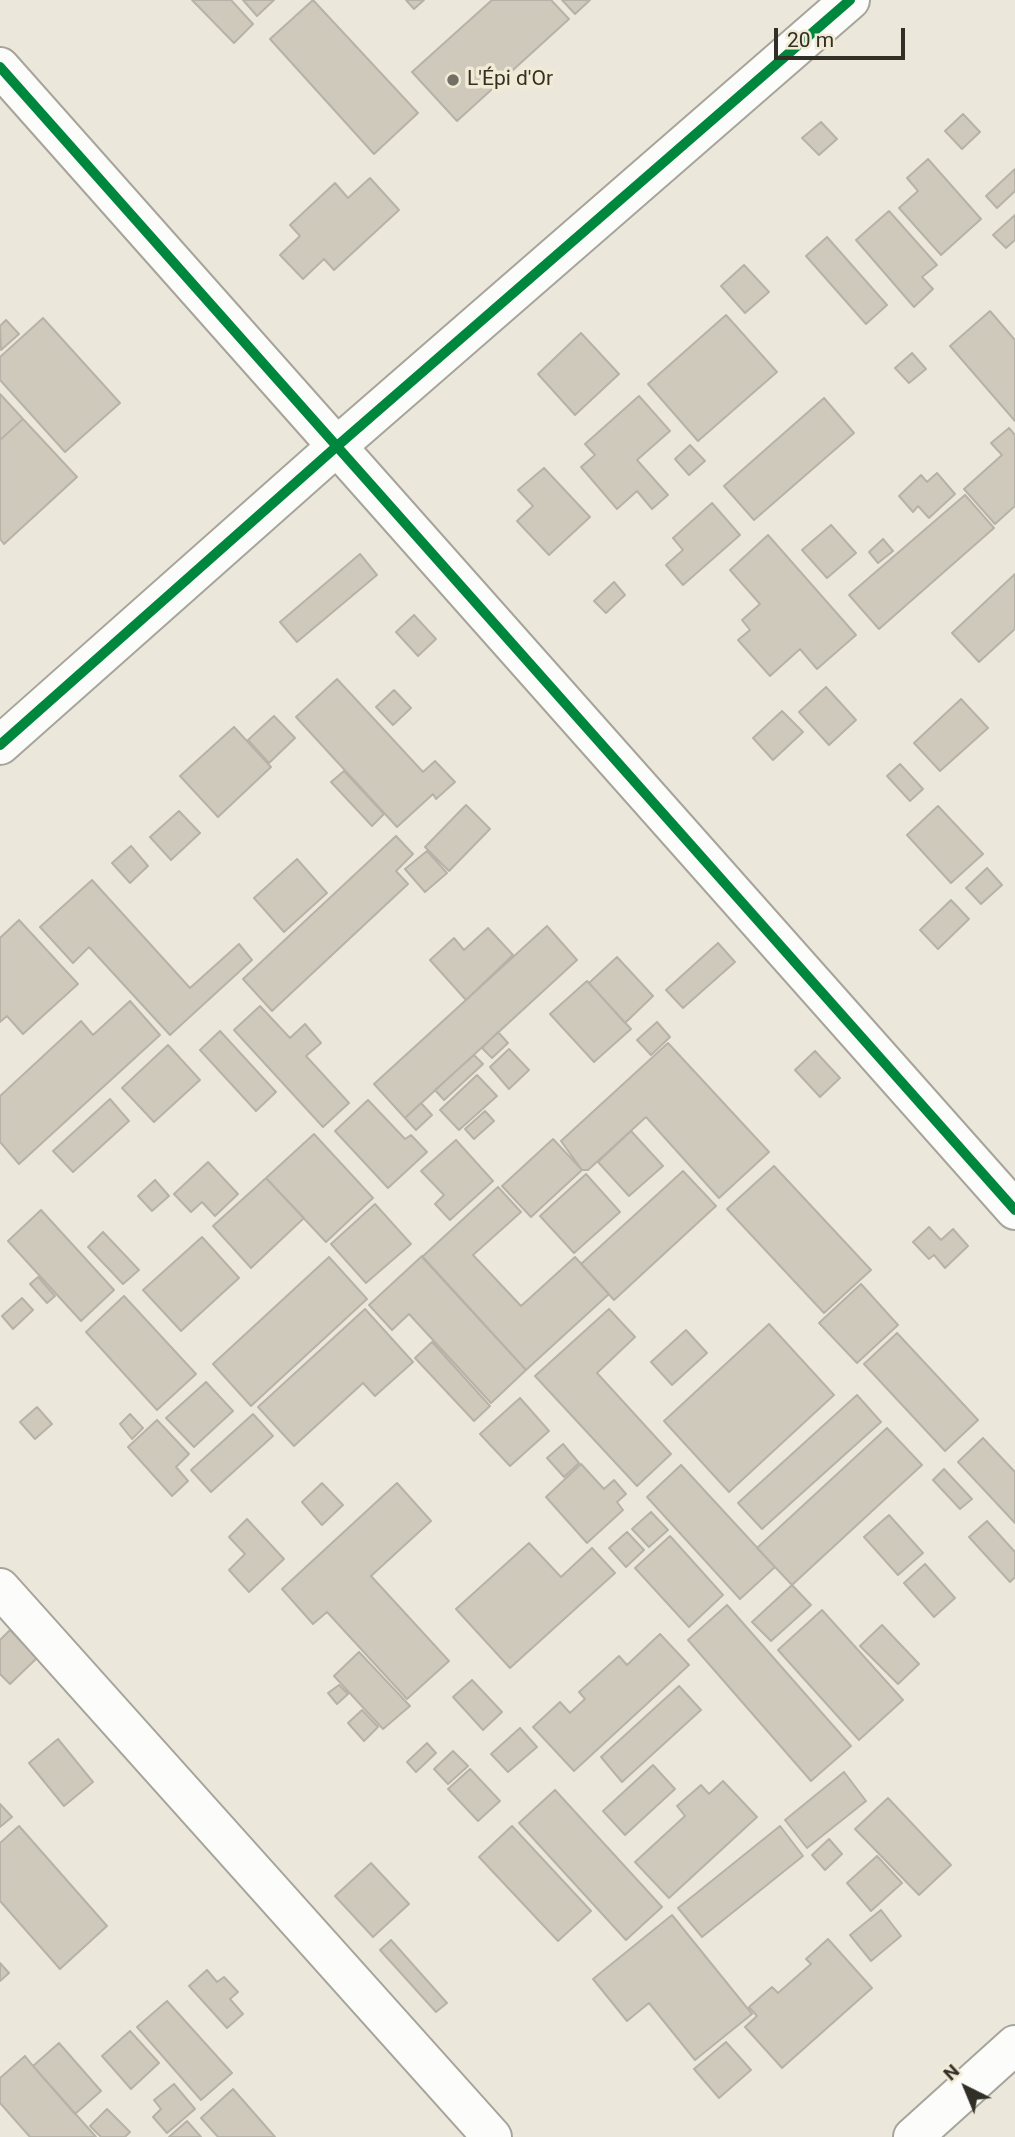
<!DOCTYPE html>
<html>
<head>
<meta charset="utf-8">
<style>
  body { margin:0 }
  #map { position:relative; width:1015px; height:2137px; overflow:hidden; background:#ebe8db; font-family:Roboto,sans-serif }
  canvas { display:block }
  .north { position:absolute; left:931px; top:2053px; width:70px; height:70px; -webkit-text-stroke:5px #f1ebd5; paint-order:stroke; rotate:317deg; font-size:19px; font-weight:700; line-height:28px; text-align:center; color:#312f26 }
  .north::after { content:''; display:block; margin:auto; width:24px; height:32px; background:#312f26; clip-path:polygon(50% 0,100% 100%,50% 72%,0 100%) }
  .scale { position:absolute; left:774px; top:28px; width:131px; height:32px; box-sizing:border-box; border:4px solid #312f26; border-top:0; padding-left:9px; font-size:21px; line-height:24px; white-space:nowrap; color:#312f26; -webkit-text-stroke:5px #f1ebd5; paint-order:stroke }
</style>
</head>
<body>
<div id="map">
<canvas width="1015" height="2137"></canvas>
<div class="north">N</div>
<div class="scale">20 m</div>
</div>
<script>
const context = document.querySelector('canvas').getContext('2d');
context.lineJoin = 'round';
function fill(path, color) { context.fillStyle = color; context.fill(path, 'evenodd'); }
const shape = rows => new Path2D(rows.map(r => 'M' + r).join(''));
function strokePath(path, color, width, dash) { context.strokeStyle = color; context.lineWidth = width; context.lineCap = dash ? 'butt' : 'round'; context.setLineDash(dash || []); context.stroke(path); }
function drawText(font, color, halo, rows, align = 'center') {
  context.font = font + ' Roboto,sans-serif'; context.lineWidth = 7; context.setLineDash([]); context.textBaseline = 'middle'; context.strokeStyle = halo; context.fillStyle = color; for (const [text, x, y, turn = 0] of rows) {
    context.save(); context.translate(x, y); context.rotate((+turn || 0) * Math.PI / 180); context.textAlign = isNaN(turn) ? turn : align; if (halo) context.strokeText(text, 0, 0); context.fillText(text, 0, 0); context.restore();
  }
}
const building = shape([
  [192,0,231,0,253,24,234,43,192,0],
  [243,0,274,0,257,16,243,0],
  [313,0,418,113,374,154,270,39,313,0],
  [406,0,424,0,414,9,406,0],
  [492,0,551,0,569,19,457,121,412,72,492,0],
  [562,0,590,0,575,14,562,0],
  [963,114,980,132,962,149,945,131,963,114],
  [821,122,837,139,819,155,802,138,821,122],
  [928,159,981,219,941,255,899,208,918,191,907,178,928,159],
  [1015,169,1015,191,997,208,986,196,1015,169],
  [370,178,399,210,334,270,324,259,303,279,280,255,300,236,290,225,335,183,348,198,370,178],
  [889,211,937,265,922,277,933,289,914,307,856,240,889,211],
  [1015,215,1015,240,1006,248,993,235,1015,215],
  [827,237,887,305,866,324,806,256,827,237],
  [744,265,769,292,745,313,721,286,744,265],
  [990,311,1015,340,1015,421,950,346,990,311],
  [726,315,777,372,698,441,648,384,726,315],
  [43,318,120,403,65,452,0,380,0,357,43,318],
  [6,320,19,334,1,350,0,326,6,320],
  [581,333,619,374,575,415,538,374,581,333],
  [912,353,926,369,909,383,895,368,912,353],
  [0,394,23,419,0,440,0,394],
  [639,396,670,431,637,460,668,495,652,509,637,491,617,509,581,467,595,455,585,444,639,396],
  [824,398,854,433,754,520,724,486,824,398],
  [23,419,77,477,4,544,0,539,0,440,23,419],
  [1009,428,1015,435,1015,506,995,524,964,489,1002,455,991,443,1009,428],
  [690,445,705,461,689,475,675,459,690,445],
  [544,468,590,517,549,555,517,521,533,506,518,490,544,468],
  [937,473,955,494,929,518,918,506,913,512,899,496,921,475,927,482,937,473],
  [965,495,994,528,879,629,849,595,965,495],
  [712,503,740,535,683,585,666,565,683,550,673,538,712,503],
  [831,525,856,553,827,578,802,550,831,525],
  [768,535,856,635,817,669,800,649,770,676,738,640,750,630,742,620,760,604,730,570,768,535],
  [883,539,893,551,878,563,869,552,883,539],
  [360,554,377,575,297,642,280,622,360,554],
  [1015,574,1015,629,979,662,952,633,1015,574],
  [614,582,625,595,606,613,594,601,614,582],
  [414,615,436,639,418,656,396,632,414,615],
  [337,679,423,772,435,761,455,782,436,799,433,794,397,827,296,717,337,679],
  [826,687,856,720,829,745,799,712,826,687],
  [394,690,411,708,393,725,376,707,394,690],
  [961,699,988,728,940,771,914,743,961,699],
  [782,711,803,732,773,760,753,738,782,711],
  [274,716,295,738,269,763,248,740,274,716],
  [234,727,271,767,218,817,180,776,234,727],
  [900,764,923,789,910,801,887,776,900,764],
  [344,771,384,814,372,826,331,782,344,771],
  [466,805,490,829,449,871,425,847,466,805],
  [938,806,983,854,951,883,907,835,938,806],
  [179,811,200,833,171,860,150,837,179,811],
  [396,836,413,854,396,871,408,884,272,1011,243,979,396,836],
  [131,846,148,866,130,883,112,863,131,846],
  [427,851,447,873,425,892,405,869,427,851],
  [297,859,327,893,284,932,254,898,297,859],
  [987,868,1002,885,981,904,966,888,987,868],
  [92,880,190,988,239,944,252,960,170,1035,89,947,73,963,40,927,92,880],
  [951,900,969,919,938,949,920,930,951,900],
  [19,920,78,984,23,1034,7,1016,0,1022,0,938,19,920],
  [547,926,577,960,405,1118,374,1084,547,926],
  [488,928,513,955,466,1000,430,960,454,938,464,950,488,928],
  [718,943,735,962,683,1008,666,990,718,943],
  [617,957,653,996,625,1023,589,983,617,957],
  [587,981,631,1029,594,1062,550,1014,587,981],
  [130,1001,160,1035,19,1164,0,1142,0,1096,81,1021,93,1035,130,1001],
  [260,1006,290,1038,305,1024,321,1043,306,1056,349,1103,323,1127,234,1030,260,1006],
  [657,1022,670,1037,651,1055,637,1040,657,1022],
  [220,1031,276,1092,256,1111,200,1050,220,1031],
  [498,1032,508,1043,492,1058,482,1048,498,1032],
  [668,1043,769,1152,719,1198,646,1117,588,1170,582,1170,561,1141,668,1043],
  [168,1045,200,1080,154,1122,122,1088,168,1045],
  [509,1049,529,1070,509,1089,490,1067,509,1049],
  [815,1051,840,1078,820,1097,795,1070,815,1051],
  [474,1055,483,1064,444,1100,435,1090,474,1055],
  [477,1075,497,1096,459,1130,440,1110,477,1075],
  [110,1099,129,1121,73,1172,53,1151,110,1099],
  [368,1100,405,1139,411,1135,427,1152,388,1188,335,1131,368,1100],
  [421,1103,432,1115,416,1130,405,1118,421,1103],
  [485,1111,494,1121,474,1139,465,1129,485,1111],
  [631,1131,663,1166,629,1196,598,1162,631,1131],
  [314,1134,373,1198,326,1242,266,1178,314,1134],
  [553,1139,582,1170,531,1217,502,1186,553,1139],
  [456,1140,493,1181,450,1220,435,1204,444,1195,421,1171,456,1140],
  [208,1162,238,1194,215,1216,202,1202,191,1212,174,1194,208,1162],
  [774,1166,871,1270,824,1313,727,1209,774,1166],
  [683,1171,716,1206,614,1300,581,1264,683,1171],
  [586,1174,620,1212,574,1253,540,1216,586,1174],
  [266,1178,304,1218,251,1268,213,1226,266,1178],
  [155,1180,169,1196,152,1211,138,1196,155,1180],
  [498,1187,521,1212,473,1255,521,1306,575,1257,609,1294,526,1370,422,1257,498,1187],
  [375,1204,411,1244,366,1283,331,1244,375,1204],
  [41,1210,114,1290,81,1321,8,1241,41,1210],
  [929,1227,941,1240,953,1229,968,1246,945,1268,934,1255,929,1259,913,1242,929,1227],
  [103,1232,139,1270,123,1284,88,1247,103,1232],
  [202,1237,239,1278,181,1331,143,1290,202,1237],
  [422,1256,526,1370,491,1403,409,1314,392,1330,369,1305,422,1256],
  [329,1257,367,1299,251,1406,213,1364,329,1257],
  [38,1277,55,1296,47,1303,30,1284,38,1277],
  [861,1284,898,1325,857,1363,819,1323,861,1284],
  [124,1296,196,1374,157,1410,86,1332,124,1296],
  [22,1298,33,1310,13,1329,2,1316,22,1298],
  [365,1309,413,1362,375,1396,363,1383,294,1446,258,1407,365,1309],
  [609,1309,635,1337,597,1373,671,1454,637,1486,535,1376,609,1309],
  [769,1324,834,1395,729,1492,664,1421,769,1324],
  [686,1330,707,1353,672,1385,651,1362,686,1330],
  [897,1333,978,1420,945,1451,864,1364,897,1333],
  [432,1342,490,1406,474,1421,415,1358,432,1342],
  [206,1382,233,1411,194,1447,166,1418,206,1382],
  [857,1395,881,1422,762,1529,738,1503,857,1395],
  [520,1398,549,1431,510,1466,480,1434,520,1398],
  [37,1407,52,1424,35,1439,20,1422,37,1407],
  [130,1414,143,1428,132,1439,120,1424,130,1414],
  [253,1414,273,1436,211,1492,191,1470,253,1414],
  [157,1420,189,1454,176,1467,188,1481,172,1496,128,1447,157,1420],
  [887,1428,922,1465,792,1585,757,1548,887,1428],
  [983,1438,1015,1472,1015,1523,958,1462,983,1438],
  [563,1444,579,1463,564,1477,547,1458,563,1444],
  [581,1464,604,1489,614,1480,626,1494,617,1502,623,1510,587,1543,546,1497,581,1464],
  [681,1465,775,1567,740,1599,647,1497,681,1465],
  [944,1469,972,1499,960,1509,933,1480,944,1469],
  [322,1483,343,1505,322,1525,302,1502,322,1483],
  [397,1483,431,1521,371,1576,449,1661,407,1699,327,1612,313,1624,282,1589,397,1483],
  [651,1512,668,1530,649,1547,632,1529,651,1512],
  [889,1515,923,1553,898,1575,864,1537,889,1515],
  [247,1519,284,1559,249,1592,229,1570,245,1554,229,1537,247,1519],
  [987,1521,1015,1552,1015,1577,1010,1582,969,1537,987,1521],
  [627,1532,644,1550,626,1567,609,1548,627,1532],
  [670,1536,723,1595,689,1627,635,1568,670,1536],
  [529,1543,561,1577,592,1548,615,1573,510,1668,456,1609,529,1543],
  [925,1564,955,1598,934,1617,904,1583,925,1564],
  [792,1585,811,1605,771,1641,752,1622,792,1585],
  [727,1605,851,1746,811,1781,688,1640,727,1605],
  [822,1610,903,1700,859,1740,778,1650,822,1610],
  [882,1625,919,1664,898,1684,860,1646,882,1625],
  [10,1630,37,1658,10,1684,0,1674,0,1640,10,1630],
  [660,1634,689,1665,574,1771,533,1727,560,1702,570,1713,585,1699,579,1692,619,1656,627,1665,660,1634],
  [359,1652,410,1706,383,1729,334,1676,359,1652],
  [472,1680,502,1712,483,1730,453,1697,472,1680],
  [339,1685,348,1694,337,1704,328,1693,339,1685],
  [679,1686,701,1710,622,1782,601,1757,679,1686],
  [362,1710,378,1727,364,1741,348,1723,362,1710],
  [520,1728,537,1747,508,1772,491,1754,520,1728],
  [58,1739,93,1782,64,1806,29,1763,58,1739],
  [427,1743,436,1753,416,1772,407,1762,427,1743],
  [453,1751,468,1766,448,1784,434,1769,453,1751],
  [653,1765,675,1789,625,1835,603,1811,653,1765],
  [470,1769,500,1801,478,1821,448,1789,470,1769],
  [844,1772,866,1801,807,1848,785,1820,844,1772],
  [723,1781,757,1817,669,1898,635,1862,685,1816,677,1806,701,1785,709,1794,723,1781],
  [555,1790,662,1907,626,1940,519,1823,555,1790],
  [888,1798,951,1865,919,1895,855,1829,888,1798],
  [0,1804,12,1817,0,1827,0,1804],
  [19,1826,107,1926,60,1969,0,1901,0,1843,19,1826],
  [512,1826,591,1911,558,1941,479,1857,512,1826],
  [780,1826,803,1856,702,1937,678,1908,780,1826],
  [829,1839,842,1854,825,1870,812,1855,829,1839],
  [877,1856,902,1883,871,1911,847,1883,877,1856],
  [371,1863,409,1904,373,1937,335,1896,371,1863],
  [881,1910,901,1936,871,1961,850,1935,881,1910],
  [672,1915,752,2014,695,2060,649,2003,627,2021,593,1979,672,1915],
  [828,1939,872,1988,782,2068,745,2027,757,2016,749,2007,772,1987,778,1993,811,1964,806,1959,828,1939],
  [391,1940,447,2003,436,2012,380,1950,391,1940],
  [0,1963,9,1973,0,1981,0,1963],
  [207,1970,217,1982,224,1977,238,1992,230,1999,243,2014,227,2028,189,1986,207,1970],
  [167,2001,232,2073,201,2100,137,2027,167,2001],
  [130,2031,159,2063,131,2089,102,2056,130,2031],
  [726,2042,751,2070,719,2098,694,2069,726,2042],
  [59,2043,101,2091,75,2114,33,2066,59,2043],
  [25,2056,33,2066,96,2137,30,2137,0,2103,0,2078,25,2056],
  [174,2084,195,2109,167,2133,153,2117,161,2109,154,2100,174,2084],
  [233,2089,275,2137,218,2137,201,2118,233,2089],
  [107,2109,130,2132,125,2137,101,2137,90,2126,107,2109],
  [187,2121,201,2137,169,2137,187,2121]
]);
fill(building, '#cfc9bc');
strokePath(building, '#b6b2a8', 2);
const minor = shape([
  [0,67,1015,1210],
  [0,745,336,447,850,0],
  [0,1588,492,2137]
]);
const tertiary = shape([
  [913,2137,1015,2045]
]);
strokePath(minor, '#a7a59b', 42);
strokePath(tertiary, '#a7a59b', 42);
strokePath(minor, '#fcfcfa', 38);
strokePath(tertiary, '#fcfcfa', 38);
strokePath(shape([
  [0,67,1015,1210],
  [0,745,336,447,850,0]
]), '#00873e', 10);
for (const [x, y, r, color] of [
  [453,80,7,"#727065"]
]) { const dot = new Path2D(); dot.arc(x, y, r, 0, 2 * Math.PI); context.fillStyle = color; context.fill(dot); strokePath(dot, '#f1ebd5', 2.5); }
drawText('21px', '#312f26', '#f1ebd5', [
  ["L'Épi d'Or",467,80]
], 'left');
</script>
</body>
</html>
